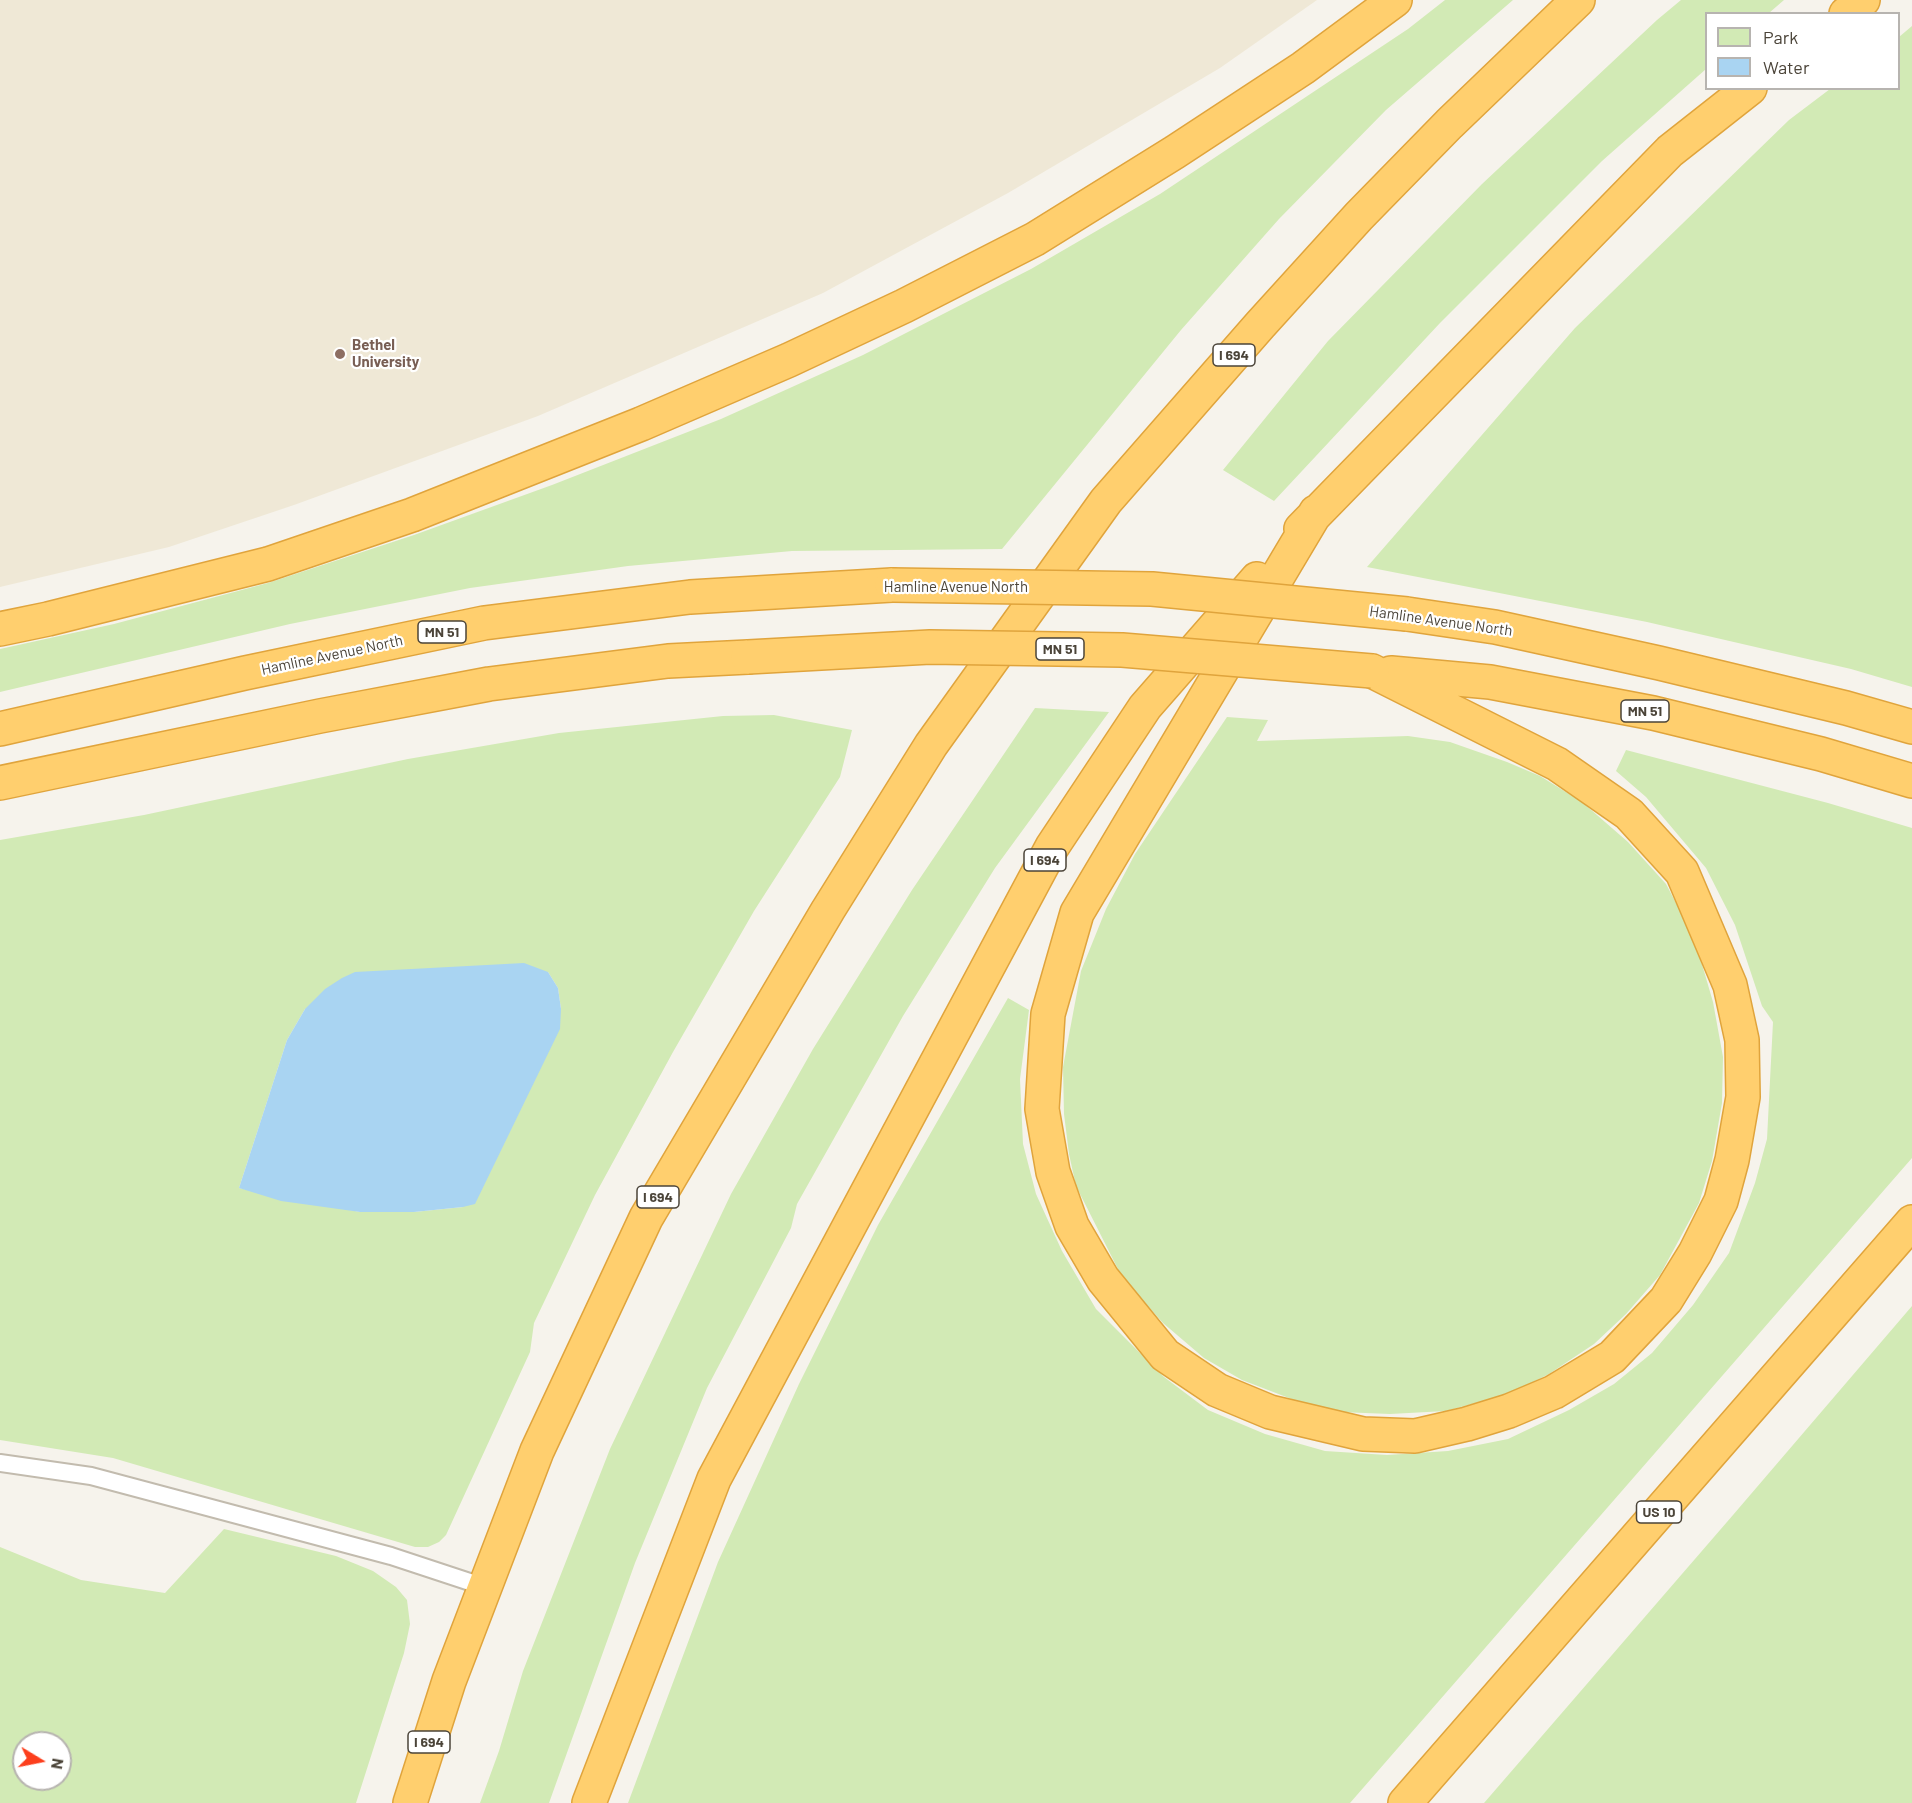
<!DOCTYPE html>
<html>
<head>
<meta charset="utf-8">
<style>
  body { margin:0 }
  #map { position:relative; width:1912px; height:1803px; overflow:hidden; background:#f6f3ec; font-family:Barlow,sans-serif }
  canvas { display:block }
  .legend { position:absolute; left:1705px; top:12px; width:195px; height:78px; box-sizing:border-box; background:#fff; border:2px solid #b7b4b0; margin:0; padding:8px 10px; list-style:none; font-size:18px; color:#4b4439 }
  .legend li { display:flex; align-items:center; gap:12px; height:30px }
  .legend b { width:30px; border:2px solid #b7b4b0 }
  .north { position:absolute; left:12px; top:1731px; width:60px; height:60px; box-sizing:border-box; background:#fff; border:2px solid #b7b4b0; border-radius:50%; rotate:100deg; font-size:16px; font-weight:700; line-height:24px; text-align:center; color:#4b4439 }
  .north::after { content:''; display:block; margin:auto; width:21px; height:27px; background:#fc3f1d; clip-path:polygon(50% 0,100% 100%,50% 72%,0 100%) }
</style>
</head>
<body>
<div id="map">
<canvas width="1912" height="1803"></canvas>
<ul class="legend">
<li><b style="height:16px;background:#d2eab5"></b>Park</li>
<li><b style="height:16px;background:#a9d4f2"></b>Water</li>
</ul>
<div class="north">N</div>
</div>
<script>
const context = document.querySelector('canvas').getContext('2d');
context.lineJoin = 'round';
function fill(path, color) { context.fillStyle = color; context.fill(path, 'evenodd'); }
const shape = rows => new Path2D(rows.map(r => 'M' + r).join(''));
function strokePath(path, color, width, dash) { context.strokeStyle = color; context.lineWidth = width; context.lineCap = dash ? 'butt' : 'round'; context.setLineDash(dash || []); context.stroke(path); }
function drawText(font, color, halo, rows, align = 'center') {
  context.font = font + ' Barlow,sans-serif'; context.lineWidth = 4.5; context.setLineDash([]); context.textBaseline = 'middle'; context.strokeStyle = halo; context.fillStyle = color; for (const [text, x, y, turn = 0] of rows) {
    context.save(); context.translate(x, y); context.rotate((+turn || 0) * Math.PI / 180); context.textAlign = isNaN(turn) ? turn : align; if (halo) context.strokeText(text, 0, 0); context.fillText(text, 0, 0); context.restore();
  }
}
fill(shape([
  [0,0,1317,0,1220,68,1008,193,823,293,538,416,294,505,169,547,0,587]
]), '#efe8d6');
fill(shape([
  [1445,0,1513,0,1386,110,1279,219,1181,330,1002,549,792,551,628,566,470,588,290,624,0,692,0,649,114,624,268,583,414,535,552,485,721,419,863,355,1031,269,1160,194,1408,29],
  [1681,0,1784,0,1769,13,1706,14,1706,69,1602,161,1440,323,1274,501,1223,470,1328,341,1482,184,1657,20],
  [1912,26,1912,687,1851,669,1647,622,1367,567,1575,328,1789,120,1830,89,1898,88,1899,37],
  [1035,708,1109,712,995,868,903,1016,797,1204,791,1228,707,1388,635,1563,549,1803,480,1803,499,1751,523,1671,610,1449,731,1194,813,1049,912,890],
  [774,715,852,730,840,777,754,911,673,1052,595,1195,534,1323,530,1352,446,1535,439,1542,428,1547,415,1547,113,1458,0,1440,0,840,144,815,408,759,559,733,723,716],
  [548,972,558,988,561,1009,463,1207,414,1212,360,1212,239,1188,287,1040,305,1009],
  [1227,717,1268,720,1257,741,1408,736,1450,742,1507,762,1540,776,1582,802,1628,842,1666,884,1694,937,1713,1002,1723,1057,1722,1103,1712,1161,1699,1203,1660,1275,1626,1314,1594,1344,1549,1374,1509,1394,1446,1411,1390,1414,1340,1412,1302,1403,1242,1380,1204,1358,1163,1323,1122,1277,1076,1186,1069,1154,1064,1114,1063,1067,1081,971,1106,909,1135,854],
  [1626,750,1828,803,1912,828,1912,1158,1350,1803,628,1803,718,1562,799,1384,878,1225,1008,998,1029,1010,1020,1079,1023,1144,1036,1194,1062,1251,1096,1309,1164,1377,1208,1410,1265,1434,1325,1451,1387,1455,1448,1451,1508,1439,1569,1410,1614,1384,1652,1353,1693,1305,1729,1253,1755,1183,1767,1139,1773,1022,1762,1006,1735,925,1706,868,1646,797,1616,771],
  [1912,1306,1912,1803,1484,1803,1733,1515],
  [224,1529,336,1556,373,1571,396,1587,407,1600,410,1624,404,1653,356,1803,0,1803,0,1547,81,1580,165,1593],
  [24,1743,60,1743,60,1779,24,1779]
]), '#d2eab5');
fill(shape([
  [524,963,548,972,558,988,561,1009,560,1029,475,1204,463,1207,414,1212,360,1212,281,1201,239,1188,287,1040,305,1009,325,989,342,978,355,972]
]), '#a9d4f2');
const service = shape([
  [0,1463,91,1476,391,1556,485,1587]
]);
const motorway = shape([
  [1846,14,1863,0],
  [1316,512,1077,913,1048,1014,1042,1109,1053,1172,1072,1226,1103,1279,1165,1355,1217,1390,1270,1412,1363,1434,1415,1436,1467,1424,1509,1411,1554,1392,1612,1357,1666,1300,1695,1253,1721,1201,1732,1160,1743,1097,1742,1040,1730,985,1682,872,1629,814,1557,764,1372,671],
  [1301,529,1670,151,1750,88],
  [1407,614,1495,627,1659,663,1846,708,1912,727],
  [0,629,48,619,268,564,412,515,641,424,789,360,904,306,1035,239,1175,152,1303,68,1395,0],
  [1391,673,1490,682,1653,713,1821,754,1912,781],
  [0,729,245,673,484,623,690,597,892,585],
  [0,783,320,716,489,684,668,661,748,657],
  [410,1803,449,1681,537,1451,646,1218,828,910,931,745,1106,501,1260,325,1359,216,1449,124,1578,0],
  [589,1803,714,1479,1052,847,1145,707,1257,579],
  [1405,1803,1912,1222]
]);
strokePath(service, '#c2bbae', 20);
strokePath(motorway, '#e0a43c', 36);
strokePath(service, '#fff', 16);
strokePath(motorway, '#ffcf6e', 33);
const motorwayBridge = shape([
  [892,585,1152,589,1407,614],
  [748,657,930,647,1122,650,1372,671]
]);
strokePath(motorwayBridge, '#e0a43c', 36, []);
strokePath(motorwayBridge, '#ffcf6e', 33);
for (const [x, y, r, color] of [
  [340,354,6,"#8d6e63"]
]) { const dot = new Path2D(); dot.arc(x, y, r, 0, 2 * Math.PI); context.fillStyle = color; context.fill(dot); strokePath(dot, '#fff', 2); }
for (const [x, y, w] of [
  [1234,355,42],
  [442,632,48],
  [1060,649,48],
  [1645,711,48],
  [1045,860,42],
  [658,1197,42],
  [1659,1512,45],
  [429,1742,42]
]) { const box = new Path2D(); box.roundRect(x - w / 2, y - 11, w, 22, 4.5); context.fillStyle = '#fff'; context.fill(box); strokePath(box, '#4b4439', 1.5); }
drawText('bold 14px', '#4b4439', null, [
  ["I 694",1234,355],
  ["MN 51",442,632],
  ["MN 51",1060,649],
  ["MN 51",1645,711],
  ["I 694",1045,860],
  ["I 694",658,1197],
  ["US 10",1659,1512],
  ["I 694",429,1742]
]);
drawText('bold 15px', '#785e54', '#fff', [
  ["Bethel",352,345],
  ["University",352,362]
], 'left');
drawText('15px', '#4b4439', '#fff', [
  ["Hamline Avenue North",956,587],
  ["Hamline Avenue North",1441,621,8],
  ["Hamline Avenue North",332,655,-12]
]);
</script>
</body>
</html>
